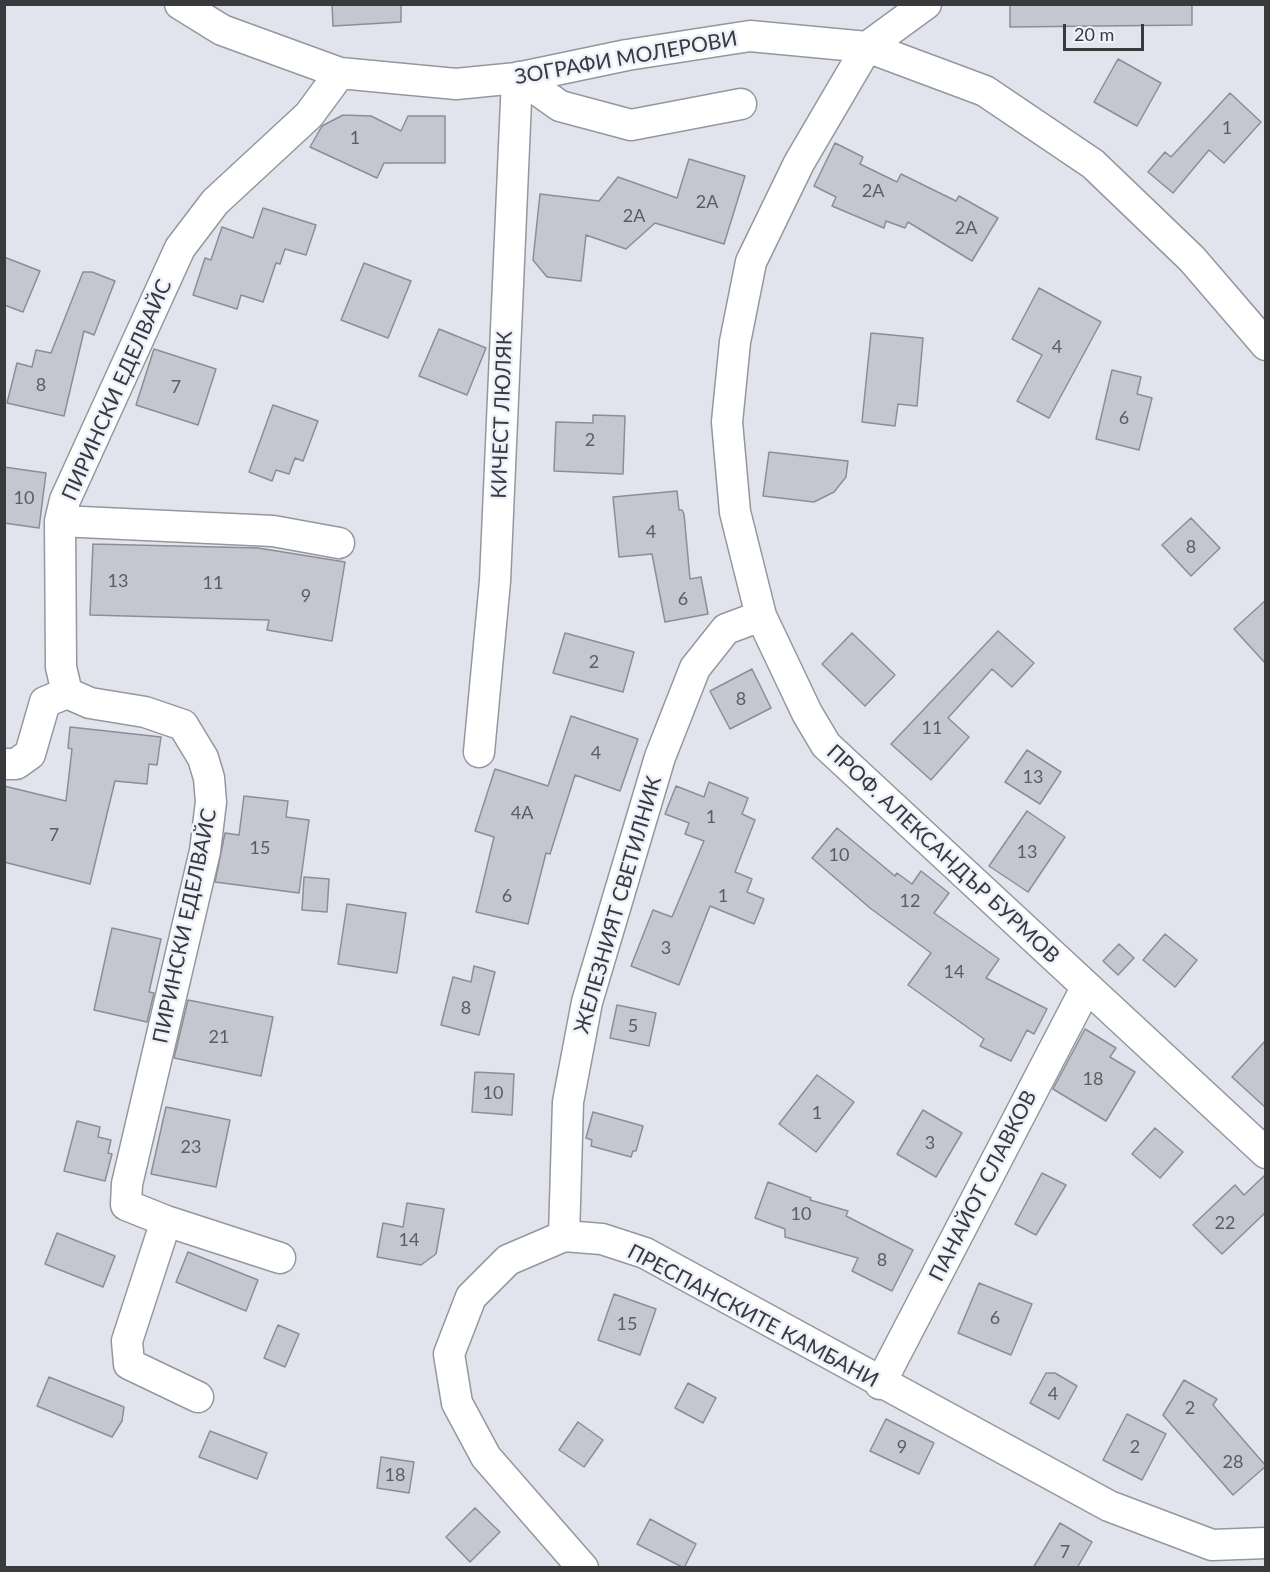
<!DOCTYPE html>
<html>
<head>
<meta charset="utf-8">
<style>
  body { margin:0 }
  #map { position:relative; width:1270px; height:1572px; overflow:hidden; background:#e1e4ec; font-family:Lato,sans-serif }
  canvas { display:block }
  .frame { position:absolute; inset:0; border:6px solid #383a3d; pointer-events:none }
  .scale { position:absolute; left:1063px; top:24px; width:81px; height:27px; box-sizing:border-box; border:3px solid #383a3d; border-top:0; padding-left:8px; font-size:18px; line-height:21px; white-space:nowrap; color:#383a3d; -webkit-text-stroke:4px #eef1fa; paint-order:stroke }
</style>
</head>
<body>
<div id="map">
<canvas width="1270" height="1572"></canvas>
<div class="frame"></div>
<div class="scale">20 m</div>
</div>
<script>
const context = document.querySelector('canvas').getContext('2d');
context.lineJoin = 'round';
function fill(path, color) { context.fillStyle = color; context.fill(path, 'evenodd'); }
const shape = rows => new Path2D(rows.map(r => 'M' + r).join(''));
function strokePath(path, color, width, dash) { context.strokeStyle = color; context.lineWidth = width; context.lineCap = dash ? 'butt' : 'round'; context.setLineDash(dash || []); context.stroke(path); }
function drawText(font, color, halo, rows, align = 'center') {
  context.font = font + ' Lato,sans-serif'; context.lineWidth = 5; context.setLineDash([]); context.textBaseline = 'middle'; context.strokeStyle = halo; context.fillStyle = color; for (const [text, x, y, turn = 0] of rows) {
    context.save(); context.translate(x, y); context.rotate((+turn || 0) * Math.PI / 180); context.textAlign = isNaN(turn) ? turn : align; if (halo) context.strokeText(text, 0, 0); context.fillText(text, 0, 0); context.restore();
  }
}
const building = shape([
  [332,4,401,4,401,22,333,26,332,4],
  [1010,4,1192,4,1192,25,1010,27,1010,4],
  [1118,59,1161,83,1137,126,1094,102,1118,59],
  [1230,93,1261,122,1224,163,1209,150,1173,193,1148,172,1165,152,1171,157,1230,93],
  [343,115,371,116,401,131,408,116,445,116,445,163,384,163,377,178,310,147,322,126,343,115],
  [835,143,863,157,860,164,897,182,901,174,956,201,959,196,998,218,972,261,908,222,905,228,886,221,884,228,832,206,836,197,814,186,835,143],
  [689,159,745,176,724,244,655,223,626,249,586,235,581,281,547,277,533,260,540,194,599,201,618,177,677,198,689,159],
  [263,208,316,225,306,255,285,249,280,264,276,263,263,302,241,295,237,309,193,295,205,258,211,260,222,227,253,238,263,208],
  [4,257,40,271,23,312,4,305,4,257],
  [364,263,411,281,388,338,341,320,364,263],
  [83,272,92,272,115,281,94,335,84,331,64,416,7,403,17,363,32,367,36,350,51,353,83,272],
  [1039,288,1101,322,1049,418,1017,401,1042,355,1012,339,1039,288],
  [439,329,486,348,467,395,419,376,439,329],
  [871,333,923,338,917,406,898,404,895,426,862,422,871,333],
  [154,349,216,369,198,425,136,405,154,349],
  [1112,370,1141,377,1137,394,1152,398,1139,450,1096,439,1112,370],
  [273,405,318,421,303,461,295,458,289,474,276,470,272,481,249,472,273,405],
  [593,415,625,416,623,474,554,471,556,422,593,423,593,415],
  [769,452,848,461,846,477,834,492,814,502,763,496,769,452],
  [4,467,46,473,39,528,4,523,4,467],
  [677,491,679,510,682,510,684,514,690,579,701,577,708,614,665,622,652,554,619,557,613,497,677,491],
  [1191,518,1220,548,1191,576,1162,545,1191,518],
  [93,544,258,548,345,562,332,641,267,630,269,620,90,615,93,544],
  [1266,600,1266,664,1234,629,1266,600],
  [998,631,1034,663,1012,687,992,669,948,718,969,737,931,780,891,744,998,631],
  [565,633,634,652,623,692,553,673,565,633],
  [852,633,895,675,865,706,822,664,852,633],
  [752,669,771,708,730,729,710,691,752,669],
  [571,716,638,739,620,791,575,775,550,854,546,853,528,924,476,912,494,837,475,831,495,769,548,786,571,716],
  [70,727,161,737,157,765,149,764,147,784,115,781,90,884,4,862,4,786,66,801,72,749,68,748,70,727],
  [1027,750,1061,772,1040,804,1005,782,1027,750],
  [709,782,748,798,742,814,755,820,735,872,752,879,747,892,764,899,754,924,710,906,679,985,631,966,653,910,672,917,704,841,685,834,689,823,665,814,676,786,704,797,709,782],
  [244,796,288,801,286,817,309,820,299,893,215,882,225,833,239,835,244,796],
  [1027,811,1065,837,1028,892,989,866,1027,811],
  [837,828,895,876,897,873,912,884,921,871,949,893,934,913,999,959,986,978,1047,1009,1034,1034,1027,1030,1011,1061,980,1046,984,1039,908,985,931,953,870,908,812,858,837,828],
  [304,877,329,879,327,912,302,910,304,877],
  [347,904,406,913,397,973,338,964,347,904],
  [112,928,161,939,149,992,154,993,147,1022,94,1010,112,928],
  [1165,934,1197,960,1175,987,1143,960,1165,934],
  [1119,944,1134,958,1118,975,1103,961,1119,944],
  [474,966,495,972,479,1035,441,1025,453,977,471,982,474,966],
  [188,1000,273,1017,261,1076,174,1058,188,1000],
  [617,1005,656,1013,649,1046,610,1038,617,1005],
  [1085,1029,1116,1048,1110,1057,1135,1072,1106,1121,1053,1089,1085,1029],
  [1266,1040,1266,1108,1232,1077,1266,1040],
  [475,1072,514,1074,512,1115,472,1112,475,1072],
  [817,1075,854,1102,816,1152,779,1124,817,1075],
  [166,1107,230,1120,216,1187,151,1174,166,1107],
  [923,1110,962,1133,936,1177,897,1154,923,1110],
  [593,1112,643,1126,636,1151,633,1151,631,1157,591,1146,592,1140,586,1138,593,1112],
  [77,1121,100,1127,98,1137,111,1140,108,1153,112,1154,105,1181,64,1171,77,1121],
  [1155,1128,1183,1152,1160,1178,1132,1154,1155,1128],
  [1042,1173,1066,1185,1036,1235,1015,1224,1042,1173],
  [1266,1174,1266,1212,1222,1254,1193,1225,1235,1185,1244,1195,1266,1174],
  [768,1182,811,1198,810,1200,848,1211,846,1216,913,1250,892,1291,852,1271,858,1258,785,1237,785,1229,755,1218,768,1182],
  [407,1203,444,1209,436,1254,421,1265,377,1257,383,1223,403,1227,407,1203],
  [57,1233,115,1256,103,1287,45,1264,57,1233],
  [188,1252,258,1280,246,1311,176,1282,188,1252],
  [979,1283,1032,1304,1011,1355,958,1333,979,1283],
  [614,1294,656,1309,640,1355,598,1340,614,1294],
  [278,1325,299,1334,285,1367,264,1358,278,1325],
  [1046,1373,1055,1373,1077,1386,1059,1419,1030,1403,1046,1373],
  [49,1377,124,1407,122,1421,112,1437,37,1406,49,1377],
  [1184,1380,1217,1399,1213,1405,1266,1466,1233,1495,1163,1415,1184,1380],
  [688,1383,716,1398,703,1423,675,1408,688,1383],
  [1127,1414,1166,1434,1142,1480,1103,1460,1127,1414],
  [886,1419,934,1443,919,1474,870,1451,886,1419],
  [578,1422,603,1440,584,1467,559,1450,578,1422],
  [210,1431,267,1453,257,1479,199,1457,210,1431],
  [381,1457,414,1462,409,1493,377,1488,381,1457],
  [475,1508,500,1532,470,1562,446,1537,475,1508],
  [650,1519,696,1544,684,1568,637,1544,650,1519],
  [1060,1523,1092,1542,1077,1568,1033,1568,1060,1523]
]);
fill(building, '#c4c7d0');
strokePath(building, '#8b8e96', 1.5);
const minor = shape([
  [180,4,222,30,340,73,456,84,517,78,627,55,750,36,867,47,985,91,1093,164,1192,259,1266,345],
  [926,4,867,47,799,163,751,262,735,342,727,422,735,512,761,616,807,713,826,745,1266,1153],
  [519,77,560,106,631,125,741,104],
  [60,521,273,531,339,543],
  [67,693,90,703,145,712,183,725,203,758,209,778,211,802,205,851,127,1184,126,1205,166,1221,280,1258],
  [67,693,61,667,60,521,65,500,180,248,215,202,309,115,340,73],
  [479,752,495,581,517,78],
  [4,764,16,764,30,754,45,702,67,693],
  [166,1221,127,1341,129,1364,198,1397],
  [564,1236,568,1102,587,1002,660,757,695,668,726,629,761,616],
  [880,1384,1086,988],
  [583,1568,486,1457,457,1403,449,1354,471,1297,508,1260,564,1236,602,1239,645,1253,1109,1506,1212,1545,1266,1543]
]);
strokePath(minor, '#94979f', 33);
strokePath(minor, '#fff', 30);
drawText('18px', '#5b5d62', null, [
  ["1",1227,128],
  ["1",355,138],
  ["2А",873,191],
  ["2А",707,202],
  ["2А",634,216],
  ["2А",966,228],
  ["4",1057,347],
  ["8",41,385],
  ["7",176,387],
  ["6",1124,418],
  ["2",590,440],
  ["10",24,498],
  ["4",651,532],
  ["8",1191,547],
  ["13",118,581],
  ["11",213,583],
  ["9",306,596],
  ["6",683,599],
  ["2",594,662],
  ["8",741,699],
  ["11",932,728],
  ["4",596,753],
  ["13",1033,777],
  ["4А",522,813],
  ["1",711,817],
  ["7",54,835],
  ["15",260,848],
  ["13",1027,852],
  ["10",839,855],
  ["6",507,896],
  ["1",723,896],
  ["12",910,901],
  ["3",666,948],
  ["14",954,972],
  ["8",466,1008],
  ["5",633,1026],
  ["21",219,1037],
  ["18",1093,1079],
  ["10",493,1093],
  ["1",817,1113],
  ["3",930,1143],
  ["23",191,1147],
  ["10",801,1214],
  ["22",1225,1223],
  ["14",409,1240],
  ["8",882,1260],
  ["6",995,1318],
  ["15",627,1324],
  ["4",1053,1394],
  ["2",1190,1408],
  ["9",902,1447],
  ["2",1135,1447],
  ["28",1233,1462],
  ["18",395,1475],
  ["7",1065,1552]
]);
drawText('21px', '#383a3d', '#eef1fa', [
  ["ЗОГРАФИ МОЛЕРОВИ",626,58,-10],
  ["ПИРИНСКИ ЕДЕЛВАЙС",117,390,-66],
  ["КИЧЕСТ ЛЮЛЯК",502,415,-88],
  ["ПРОФ. АЛЕКСАНДЪР БУРМОВ",943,854,43],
  ["ЖЕЛЕЗНИЯТ СВЕТИЛНИК",618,905,-74],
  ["ПИРИНСКИ ЕДЕЛВАЙС",185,926,-78],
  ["ПАНАЙОТ СЛАВКОВ",983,1186,-63],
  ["ПРЕСПАНСКИТЕ КАМБАНИ",753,1316,28]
]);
</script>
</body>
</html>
